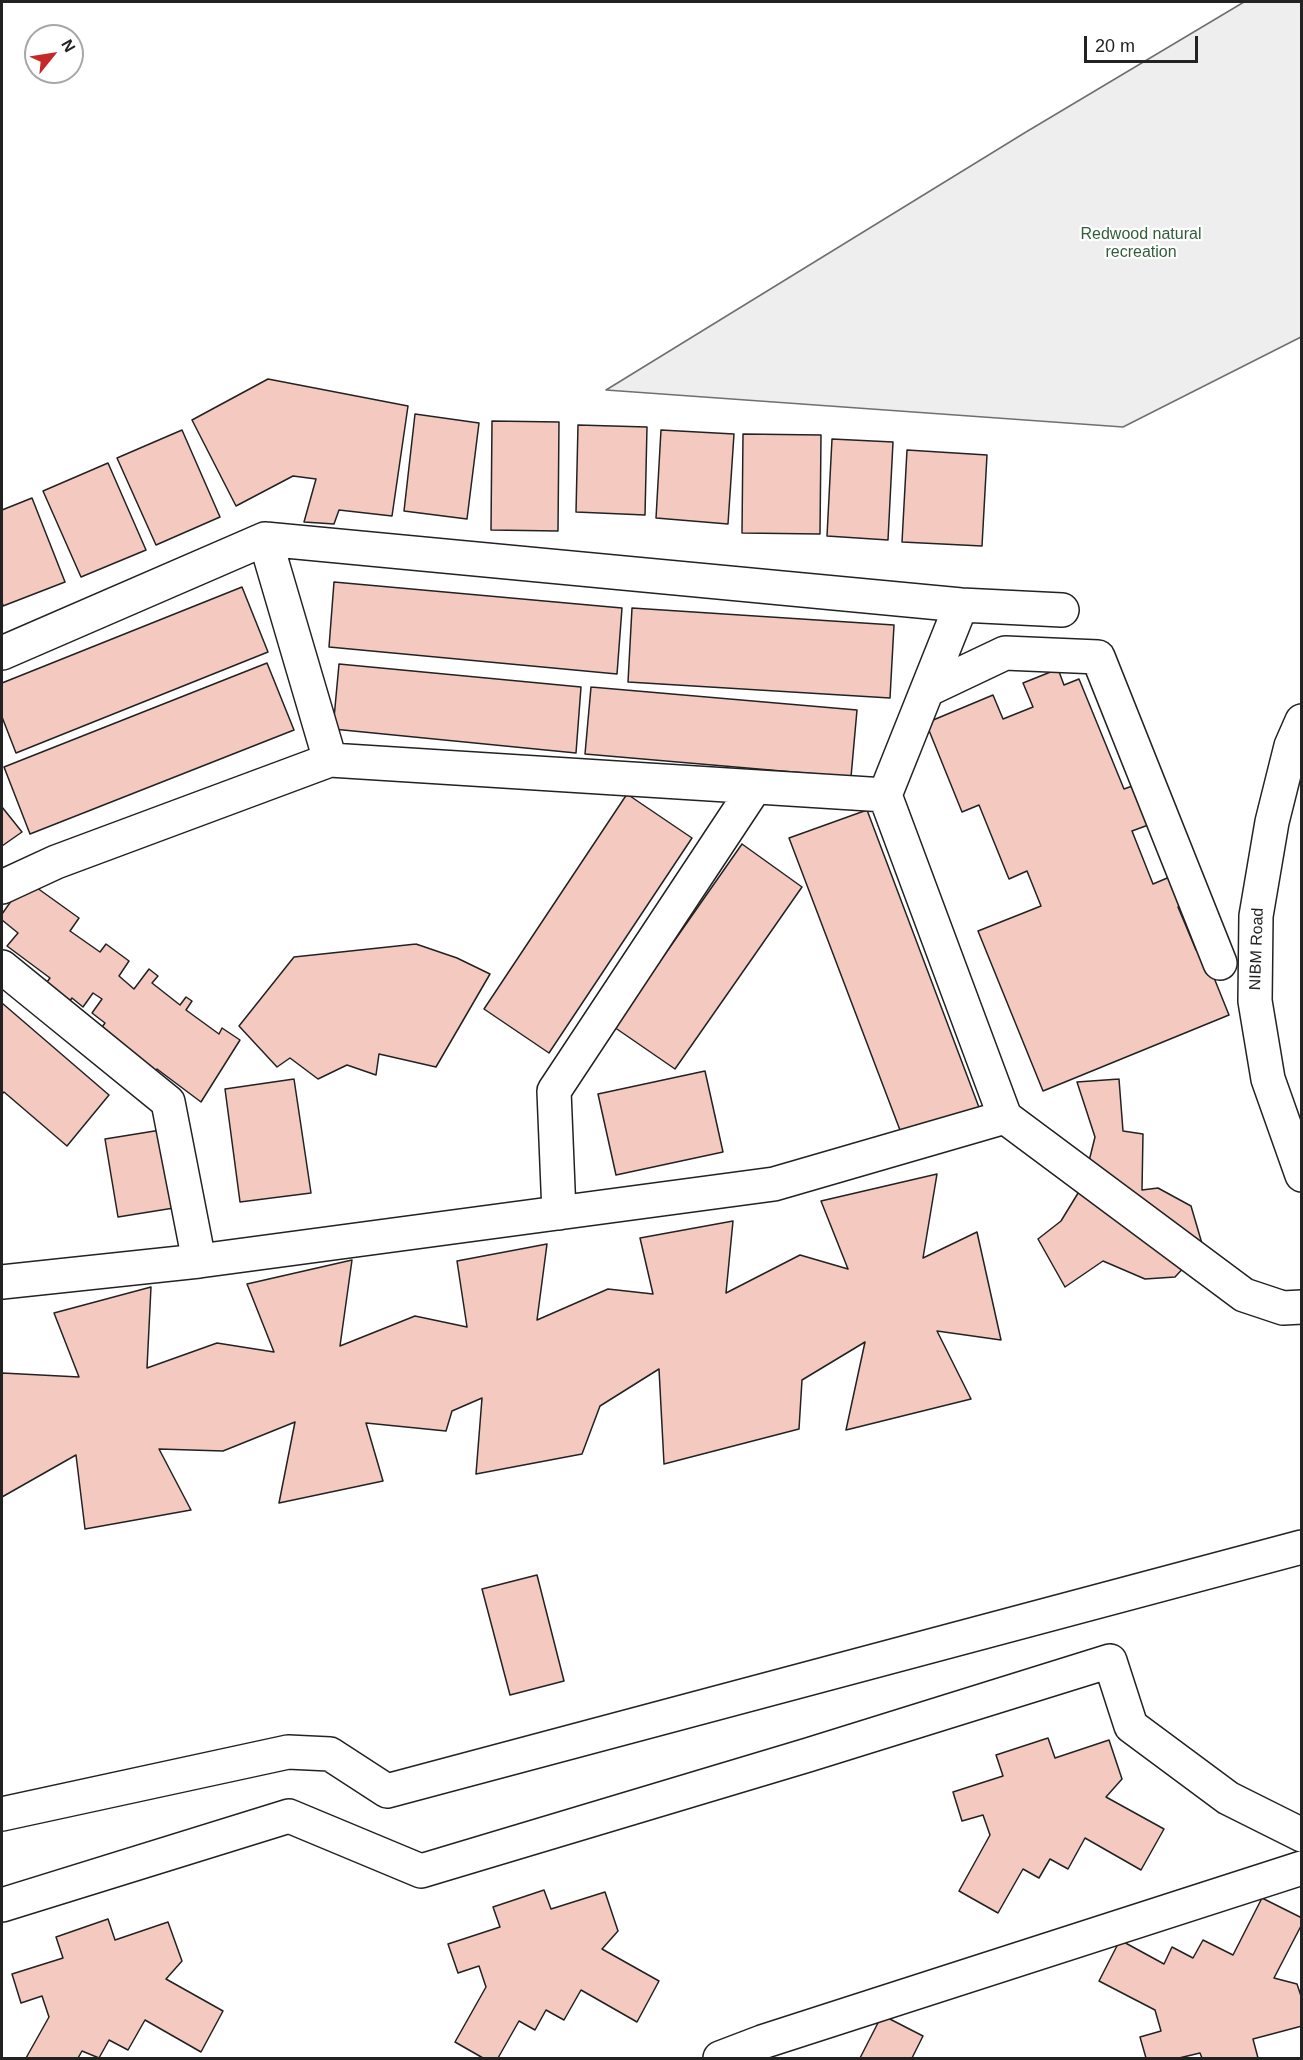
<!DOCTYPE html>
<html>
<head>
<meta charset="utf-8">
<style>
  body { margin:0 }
  #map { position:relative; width:1303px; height:2060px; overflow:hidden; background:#fff; font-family:Arial,sans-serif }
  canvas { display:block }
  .frame { position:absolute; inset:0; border:3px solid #222; pointer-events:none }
  .north { position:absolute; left:24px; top:24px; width:60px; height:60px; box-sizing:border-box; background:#fff; border:2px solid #a7a7a7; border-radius:50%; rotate:60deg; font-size:16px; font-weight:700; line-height:24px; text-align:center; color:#222 }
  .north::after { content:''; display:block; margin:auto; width:21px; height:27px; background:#c62828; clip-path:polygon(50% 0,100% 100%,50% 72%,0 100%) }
  .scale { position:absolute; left:1084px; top:36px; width:114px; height:27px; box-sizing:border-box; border:3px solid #222; border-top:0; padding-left:8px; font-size:18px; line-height:21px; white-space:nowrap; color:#222; -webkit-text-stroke:4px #fff; paint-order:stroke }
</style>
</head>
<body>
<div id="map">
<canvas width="1303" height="2060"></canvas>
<div class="frame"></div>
<div class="north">N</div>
<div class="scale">20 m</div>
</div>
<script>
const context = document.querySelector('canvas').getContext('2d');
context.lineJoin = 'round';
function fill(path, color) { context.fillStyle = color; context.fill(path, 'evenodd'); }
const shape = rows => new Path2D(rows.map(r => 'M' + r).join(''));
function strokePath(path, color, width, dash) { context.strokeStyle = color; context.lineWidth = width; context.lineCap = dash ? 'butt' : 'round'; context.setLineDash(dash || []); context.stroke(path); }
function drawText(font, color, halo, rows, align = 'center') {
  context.font = font + ' Arial,sans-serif'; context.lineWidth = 4.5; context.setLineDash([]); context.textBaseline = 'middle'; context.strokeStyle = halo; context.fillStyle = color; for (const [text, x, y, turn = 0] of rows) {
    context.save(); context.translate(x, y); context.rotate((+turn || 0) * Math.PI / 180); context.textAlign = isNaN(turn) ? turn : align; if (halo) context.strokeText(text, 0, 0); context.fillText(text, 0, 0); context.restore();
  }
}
const green = shape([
  [1244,2,1301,2,1301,337,1123,427,606,390,1026,132,1244,2]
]);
fill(green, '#eee');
strokePath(green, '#6f6f6f', 1.5);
const building = shape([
  [268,379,408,406,392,516,339,510,334,524,304,522,316,479,293,476,236,506,192,420,268,379],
  [415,414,479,423,467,519,404,511,415,414],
  [492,421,559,422,558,531,491,530,492,421],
  [578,425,647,427,645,515,576,512,578,425],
  [182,430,220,517,156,545,117,458,182,430],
  [661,430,734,434,728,524,656,518,661,430],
  [743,434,821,435,820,534,742,533,743,434],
  [832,439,893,442,888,540,827,536,832,439],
  [907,450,987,455,982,546,902,542,907,450],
  [108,463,146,550,81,577,43,491,108,463],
  [32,498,65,582,3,606,2,602,2,510,32,498],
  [334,582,622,608,617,674,329,647,334,582],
  [242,587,268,652,16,753,2,717,2,683,242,587],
  [632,608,894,625,890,698,628,682,632,608],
  [267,663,294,730,30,834,4,767,267,663],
  [339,664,581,687,576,753,333,729,339,664],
  [1058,669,1064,685,1079,679,1124,789,1135,785,1151,824,1132,831,1153,884,1172,876,1184,904,1178,907,1196,950,1202,948,1229,1015,1043,1091,978,931,1041,906,1027,871,1009,879,979,805,962,812,926,723,993,695,1003,719,1033,707,1023,683,1058,669],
  [591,687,857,710,851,777,585,754,591,687],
  [627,794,692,838,549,1053,484,1009,627,794],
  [2,807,22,832,2,846,2,807],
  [867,810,980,1110,903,1138,789,838,867,810],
  [742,844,802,887,675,1069,614,1027,742,844],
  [26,880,79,918,70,931,100,952,106,944,129,961,119,976,134,989,149,969,158,976,152,983,180,1005,186,997,192,1001,186,1010,219,1034,222,1028,240,1040,201,1102,157,1069,149,1079,94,1038,105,1023,92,1013,102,999,93,993,83,1007,72,998,65,1007,41,990,50,978,7,946,18,933,2,920,2,914,26,880],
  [416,944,457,958,490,974,436,1067,379,1054,376,1075,347,1065,318,1079,290,1058,277,1067,239,1026,294,957,416,944],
  [2,1003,109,1095,67,1146,4,1092,2,1094,2,1003],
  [705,1071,723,1152,616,1175,598,1094,705,1071],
  [294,1079,311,1193,240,1202,225,1089,294,1079],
  [1119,1079,1123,1131,1143,1134,1142,1190,1158,1188,1191,1206,1203,1247,1175,1277,1145,1279,1103,1261,1065,1287,1038,1239,1061,1221,1083,1185,1095,1137,1077,1082,1119,1079],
  [167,1129,180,1207,118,1217,105,1139,167,1129],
  [937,1174,923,1258,977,1232,1001,1340,937,1331,971,1399,846,1430,865,1342,802,1380,799,1429,664,1464,659,1369,600,1406,582,1454,476,1474,482,1398,452,1411,446,1431,366,1423,383,1481,279,1503,295,1422,223,1451,159,1449,191,1510,85,1529,76,1455,2,1497,2,1373,79,1377,54,1313,151,1287,147,1368,217,1343,274,1352,247,1284,352,1260,340,1346,415,1316,467,1327,457,1261,547,1244,537,1320,608,1289,653,1294,640,1238,733,1221,726,1293,800,1255,848,1269,821,1201,937,1174],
  [537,1575,564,1681,510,1695,482,1589,537,1575],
  [1048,1738,1055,1758,1109,1740,1122,1779,1106,1797,1164,1829,1141,1870,1085,1838,1068,1869,1050,1859,1039,1878,1023,1869,998,1913,959,1891,990,1835,983,1815,962,1821,953,1792,1003,1776,996,1755,1048,1738],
  [544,1890,551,1909,605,1892,618,1931,602,1949,659,1981,637,2022,581,1990,564,2020,546,2010,535,2030,519,2021,498,2058,483,2058,455,2042,486,1987,479,1966,458,1973,448,1944,500,1927,493,1907,544,1890],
  [1262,1898,1302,1918,1302,1924,1274,1978,1297,1984,1302,1999,1302,2026,1253,2039,1258,2058,1202,2058,1200,2053,1179,2058,1146,2058,1140,2037,1161,2031,1155,2010,1099,1981,1120,1940,1164,1964,1172,1947,1193,1958,1203,1940,1233,1955,1262,1898],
  [108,1919,115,1940,168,1922,182,1961,166,1979,223,2011,201,2052,145,2020,128,2050,109,2040,99,2058,82,2051,78,2058,26,2058,49,2017,42,1996,21,2003,12,1974,63,1958,56,1937,108,1919],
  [882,2015,923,2036,912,2058,860,2058,882,2015]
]);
fill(building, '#f3c9c0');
strokePath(building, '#222', 1.5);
const minor = shape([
  [265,539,330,760],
  [961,605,885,795,1005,1117],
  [2,653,265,539,961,605,1062,610],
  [927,690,1005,653,1098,657,1220,963],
  [2,887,56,862,330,760,885,795],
  [2,967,168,1102,199,1261],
  [559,1213,554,1091,755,787],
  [2,1282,199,1261,774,1184,1005,1117,1244,1295,1283,1308,1302,1307],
  [2,1814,288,1752,330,1754,387,1791,1302,1547],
  [2,1905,289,1816,421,1871,808,1755,1110,1661,1131,1726,1228,1798,1302,1835],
  [720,2058,762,2042,1302,1868]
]);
const major = shape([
  [1302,721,1291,746,1272,822,1256,916,1255,1001,1268,1079,1302,1175]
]);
strokePath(minor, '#222', 36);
strokePath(major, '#222', 36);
strokePath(minor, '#fff', 33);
strokePath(major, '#fff', 33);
drawText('16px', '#2f5e38', '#fff', [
  ["Redwood natural",1141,235],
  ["recreation",1141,253]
]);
drawText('16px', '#222', '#fff', [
  ["NIBM Road",1257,949,-88]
]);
</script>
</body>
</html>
